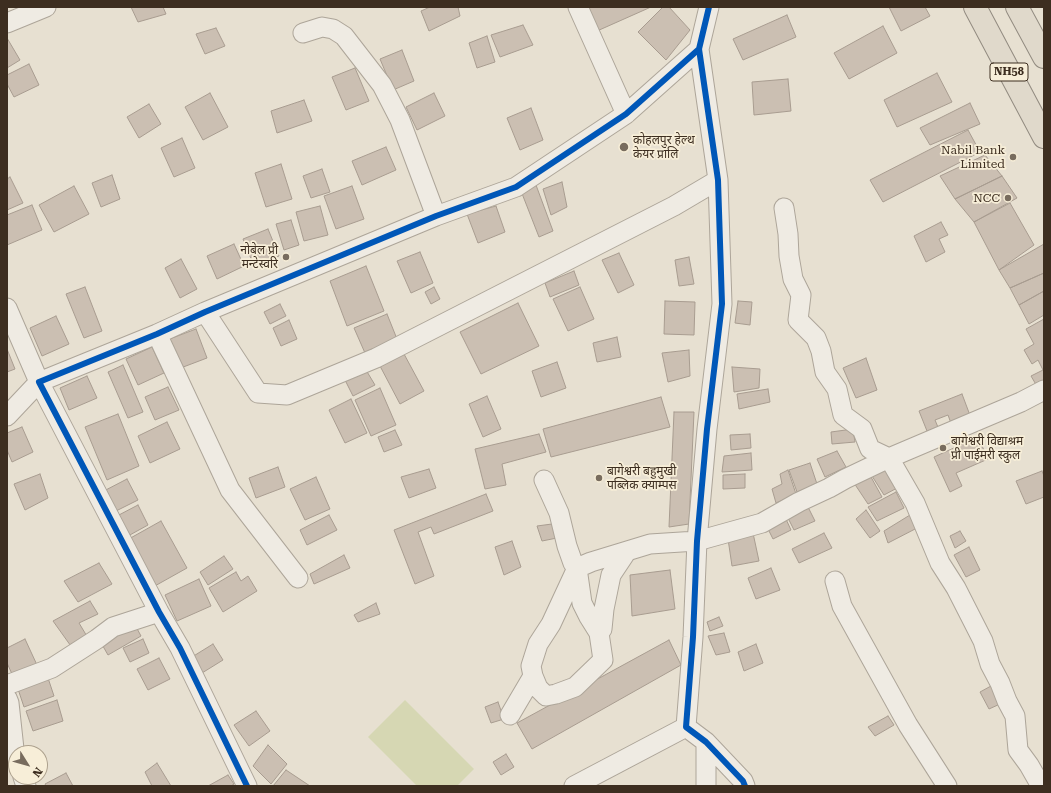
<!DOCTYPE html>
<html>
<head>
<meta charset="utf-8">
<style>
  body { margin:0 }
  #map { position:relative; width:1051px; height:793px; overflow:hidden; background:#e7e0d1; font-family:"Roboto Serif",serif }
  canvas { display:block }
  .frame { position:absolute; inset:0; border:8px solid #3d2e20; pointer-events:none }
  .north { position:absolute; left:8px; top:745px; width:40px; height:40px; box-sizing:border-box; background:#f7eed8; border:1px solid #ada18e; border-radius:50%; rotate:127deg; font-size:11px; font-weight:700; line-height:16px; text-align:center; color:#3d2e20 }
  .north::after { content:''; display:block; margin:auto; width:14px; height:18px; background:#786c5e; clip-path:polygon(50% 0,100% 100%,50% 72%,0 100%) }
</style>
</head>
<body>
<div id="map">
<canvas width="1051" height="793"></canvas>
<div class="frame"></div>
<div class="north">N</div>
</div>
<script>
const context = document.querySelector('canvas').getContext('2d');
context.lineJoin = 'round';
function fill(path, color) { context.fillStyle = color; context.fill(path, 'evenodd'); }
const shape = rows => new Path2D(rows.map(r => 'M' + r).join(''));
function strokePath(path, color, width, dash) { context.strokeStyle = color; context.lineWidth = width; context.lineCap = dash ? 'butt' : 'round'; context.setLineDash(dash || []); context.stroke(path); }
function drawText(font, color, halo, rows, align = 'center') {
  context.font = font + ' "Roboto Serif","Noto Sans Devanagari",serif'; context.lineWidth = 3.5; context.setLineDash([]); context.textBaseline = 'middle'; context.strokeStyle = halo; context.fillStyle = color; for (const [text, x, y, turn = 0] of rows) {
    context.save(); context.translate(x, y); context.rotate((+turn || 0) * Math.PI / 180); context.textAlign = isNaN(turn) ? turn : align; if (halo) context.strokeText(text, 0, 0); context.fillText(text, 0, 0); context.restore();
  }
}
fill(shape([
  [405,700,474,769,457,786,417,786,368,737]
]), '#d6d7b3');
const building = shape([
  [131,7,163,7,166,14,138,22,131,7],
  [430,7,458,7,460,16,429,31,421,11,430,7],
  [587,7,651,7,597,31,587,7],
  [663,7,669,7,690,30,666,60,638,32,663,7],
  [889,7,925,7,930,16,901,31,889,7],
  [787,15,796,37,743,60,733,39,787,15],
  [523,25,533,45,500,57,491,35,523,25],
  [883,26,897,53,849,79,834,53,883,26],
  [216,28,225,46,205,54,196,34,216,28],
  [487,36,495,62,477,68,469,43,487,36],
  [7,38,20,60,7,68,7,38],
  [402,50,414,81,393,90,380,59,402,50],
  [29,64,39,85,14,97,7,84,7,75,29,64],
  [355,68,369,101,346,110,332,77,355,68],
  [937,73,952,102,897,127,884,100,937,73],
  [788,79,791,111,754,115,752,82,788,79],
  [210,93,228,127,203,140,185,107,210,93],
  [434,93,445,116,417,130,406,107,434,93],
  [304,100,312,121,277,133,271,111,304,100],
  [970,103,980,124,930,145,920,128,970,103],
  [149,104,161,124,139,138,127,117,149,104],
  [531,108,543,140,520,150,507,118,531,108],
  [968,130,980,152,883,202,870,180,968,130],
  [182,138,195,168,174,177,161,148,182,138],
  [386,147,396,170,362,185,352,161,386,147],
  [985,155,1002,176,955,199,940,176,985,155],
  [281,164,292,199,266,207,255,173,281,164],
  [322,169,330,192,311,198,303,176,322,169],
  [112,175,120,199,101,207,92,183,112,175],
  [1002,176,1017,198,974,222,955,199,1002,176],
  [10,177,23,203,7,210,7,179,10,177],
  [562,182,567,207,551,215,543,189,562,182],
  [536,185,553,231,539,237,521,191,536,185],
  [74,186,89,214,54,232,39,205,74,186],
  [352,186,364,219,336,229,324,196,352,186],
  [1010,203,1034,245,999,270,974,222,1010,203],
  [32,205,42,230,7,245,7,215,32,205],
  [320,206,328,235,304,241,296,212,320,206],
  [496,206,505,232,478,243,467,214,496,206],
  [291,220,299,245,284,250,276,224,291,220],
  [941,222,948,235,939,239,945,252,926,262,914,236,941,222],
  [268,229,279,256,254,266,243,239,268,229],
  [234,244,244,266,217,279,207,256,234,244],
  [1044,244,1044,273,1010,288,999,270,1044,244],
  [420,252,433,283,411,293,397,261,420,252],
  [619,253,634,285,618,293,602,260,619,253],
  [689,257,694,284,679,286,675,260,689,257],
  [181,259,197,289,180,298,165,268,181,259],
  [366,266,384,311,347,326,330,281,366,266],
  [574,271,579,285,550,297,545,283,574,271],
  [1044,273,1044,291,1019,305,1010,288,1044,273],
  [85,287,102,331,84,338,66,294,85,287],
  [434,287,440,299,431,304,425,292,434,287],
  [580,287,594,319,568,331,553,299,580,287],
  [1044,291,1044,315,1029,324,1019,305,1044,291],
  [665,301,695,302,694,335,664,334,665,301],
  [738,301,752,302,750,325,735,323,738,301],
  [518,303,539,346,481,374,460,332,518,303],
  [280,304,286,316,270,324,264,312,280,304],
  [387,314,397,339,365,353,354,328,387,314],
  [56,316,69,344,42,356,30,328,56,316],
  [1044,319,1044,385,1038,388,1031,376,1043,370,1038,360,1032,364,1024,350,1034,344,1026,329,1044,319],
  [289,320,297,339,281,346,273,328,289,320],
  [196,329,207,358,178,369,167,340,196,329],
  [617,337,621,357,597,362,593,343,617,337],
  [152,347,164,373,138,385,126,359,152,347],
  [7,349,15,369,7,372,7,349],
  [689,350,690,376,668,382,662,353,689,350],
  [404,354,424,391,400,404,380,366,404,354],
  [866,358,877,390,856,398,843,368,866,358],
  [557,362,566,388,541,397,532,371,557,362],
  [123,365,143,412,128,418,108,372,123,365],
  [732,367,760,369,759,388,734,392,732,367],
  [366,370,375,385,353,396,345,380,366,370],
  [87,376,97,398,69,410,60,388,87,376],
  [168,387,179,410,155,420,145,397,168,387],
  [380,388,396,425,371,436,355,400,380,388],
  [768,389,770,402,739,409,737,394,768,389],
  [962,394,971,418,952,426,948,415,935,420,940,432,929,436,919,411,962,394],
  [487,396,501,429,483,437,469,404,487,396],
  [661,397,670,427,551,457,543,429,661,397],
  [351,399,367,433,345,443,329,410,351,399],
  [674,412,694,412,689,524,669,527,674,412],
  [118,414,139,466,107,480,85,427,118,414],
  [167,422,180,449,150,463,138,436,167,422],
  [22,427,33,452,12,462,7,450,7,433,22,427],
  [853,429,855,442,832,444,831,432,853,429],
  [395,430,402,445,384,452,378,437,395,430],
  [539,434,546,452,502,464,506,485,485,489,475,449,539,434],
  [750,434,751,448,731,450,730,435,750,434],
  [978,437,988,459,956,473,962,486,950,492,934,457,978,437],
  [837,451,846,467,825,477,817,459,837,451],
  [751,453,752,470,722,472,724,456,751,453],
  [810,463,817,484,797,492,789,470,810,463],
  [888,465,899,487,884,495,872,476,888,465],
  [278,467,285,487,256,498,249,478,278,467],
  [429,469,436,488,409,498,401,477,429,469],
  [788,470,796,494,776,503,772,489,782,484,780,474,788,470],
  [1042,471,1044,476,1044,497,1026,504,1016,481,1042,471],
  [40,474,48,498,25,510,14,484,40,474],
  [745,474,745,488,723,489,723,475,745,474],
  [316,477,330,509,305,520,290,489,316,477],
  [871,477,882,497,868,504,854,483,871,477],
  [127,479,138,500,110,514,100,493,127,479],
  [896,492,904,508,877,521,868,507,896,492],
  [486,494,493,511,434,534,431,527,418,532,434,576,415,584,394,530,486,494],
  [138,505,148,525,128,536,117,516,138,505],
  [807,505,815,521,794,530,787,516,807,505],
  [866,510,880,531,870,538,856,519,866,510],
  [329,515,337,530,307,545,300,530,329,515],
  [910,515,917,528,888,543,884,531,910,515],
  [785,517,791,530,773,539,767,527,785,517],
  [161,521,187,568,153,587,127,540,161,521],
  [552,524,557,538,542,541,537,526,552,524],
  [960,531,966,541,955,548,950,536,960,531],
  [753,533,759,561,732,566,728,539,753,533],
  [824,533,832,548,799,563,792,549,824,533],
  [512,541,521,567,504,575,495,547,512,541],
  [969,547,980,570,966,577,954,555,969,547],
  [344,555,350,568,314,584,310,574,344,555],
  [224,556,233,569,208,585,200,572,224,556],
  [99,563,112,584,78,602,64,581,99,563],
  [771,568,780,590,756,599,748,578,771,568],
  [670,570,675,609,632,616,630,575,670,570],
  [236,572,241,581,248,576,257,591,223,612,209,588,236,572],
  [199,579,211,606,177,621,165,595,199,579],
  [90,601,98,614,79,623,88,638,73,649,53,621,90,601],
  [376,603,380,614,358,622,354,615,376,603],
  [719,617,723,626,710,631,707,622,719,617],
  [134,623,141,636,108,655,100,641,134,623],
  [724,633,730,652,716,655,708,636,724,633],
  [25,639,37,665,12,674,7,663,7,648,25,639],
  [143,639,149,653,130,662,123,648,143,639],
  [669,640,681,665,532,749,517,723,669,640],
  [213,644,223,660,202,673,192,657,213,644],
  [756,644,763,663,744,671,738,652,756,644],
  [159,658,170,679,148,690,137,669,159,658],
  [47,675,54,696,24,707,17,686,47,675],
  [991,686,1000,704,989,709,980,692,991,686],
  [57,700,63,721,33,731,26,711,57,700],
  [498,702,504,719,491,723,485,707,498,702],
  [256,711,270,731,249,746,234,725,256,711],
  [888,716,894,725,875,736,868,727,888,716],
  [268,745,287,764,271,784,253,766,268,745],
  [506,754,514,767,501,775,493,762,506,754],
  [157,763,171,786,152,786,145,772,157,763],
  [286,770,310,786,273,786,286,770],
  [66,773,73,786,46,786,45,784,66,773],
  [228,775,234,784,231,786,208,786,228,775]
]);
fill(building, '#cbbfb2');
strokePath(building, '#a89c90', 1);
const minor = shape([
  [578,7,626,114],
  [709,7,699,49,718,180,722,304,707,429,697,541,693,637,686,727,706,742,743,781,745,786],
  [7,23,46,7],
  [303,33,322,27,333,29,344,36,382,85,400,120,436,216],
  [784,208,788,234,789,256,793,279,801,295,798,320,816,338,821,351,825,372,837,389,843,415,862,429,870,449,889,458,915,503,940,563,956,588,983,641,990,664,1000,683,1007,701,1015,716,1018,750,1029,765,1041,786],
  [7,308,39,382,7,416],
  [205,312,258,393,287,395,376,358,674,206,718,180],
  [157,334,230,490,298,578],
  [544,480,559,513,567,546,573,563,577,568,591,562,650,544,697,541,762,523,799,502,829,488,845,479,889,458,1021,402,1044,390],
  [835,581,842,606,908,725,947,786],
  [599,633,602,629,604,609,611,575,627,551],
  [533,676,538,688,546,696,556,694,575,687,603,660,599,633,589,617,582,603,577,568],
  [7,685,52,668,97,639,113,627,159,612],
  [7,698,9,703,14,749,16,756],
  [510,715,533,676,531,666,538,644,551,624,577,568],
  [706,742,706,786],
  [23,777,26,786],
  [247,786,180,648,159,612,39,382,157,334,205,312,436,216,516,187,626,114,699,49],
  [574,786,686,727]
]);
const trunk = shape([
  [975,7,1044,137],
  [1017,7,1044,57]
]);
strokePath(minor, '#ada599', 21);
strokePath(trunk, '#928b80', 24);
strokePath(minor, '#efebe3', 19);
strokePath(trunk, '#e0d9cb', 22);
strokePath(shape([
  [709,7,699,49,718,180,722,304,707,429,697,541,693,637,686,727,706,742,743,781,745,786],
  [247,786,180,648,159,612,39,382,157,334,205,312,436,216,516,187,626,114,699,49]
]), '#0057b8', 6);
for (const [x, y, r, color] of [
  [624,147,5,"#786c5e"],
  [1013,157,4,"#786c5e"],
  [1008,198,4,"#786c5e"],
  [286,257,4,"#786c5e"],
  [943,448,4,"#786c5e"],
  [599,478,4,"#786c5e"]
]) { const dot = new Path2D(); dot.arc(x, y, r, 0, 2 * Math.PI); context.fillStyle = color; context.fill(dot); strokePath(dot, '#f7eed8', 1.5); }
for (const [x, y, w] of [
  [1009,72,38]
]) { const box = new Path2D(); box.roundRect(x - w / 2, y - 9, w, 18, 3); context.fillStyle = '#f7eed8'; context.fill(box); strokePath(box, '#3d2e20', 1); }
drawText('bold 11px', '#3d2e20', null, [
  ["NH58",1009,72]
]);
drawText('12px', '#3d2e20', '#f7eed8', [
  ["कोहलपुर हेल्थ",633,140],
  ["केयर प्रालि",633,154],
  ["Nabil Bank",1005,150,"right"],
  ["Limited",1005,164,"right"],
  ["NCC",1000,198,"right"],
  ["नोबेल प्री",278,250,"right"],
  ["मन्टेस्वरि",278,264,"right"],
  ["बागेश्वरी विद्याश्रम",951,441],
  ["प्री पाईमरी स्कुल",951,455],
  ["बागेश्वरी बहुमुखी",607,471],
  ["पब्लिक क्याम्पस",607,485]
], 'left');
</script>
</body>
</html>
